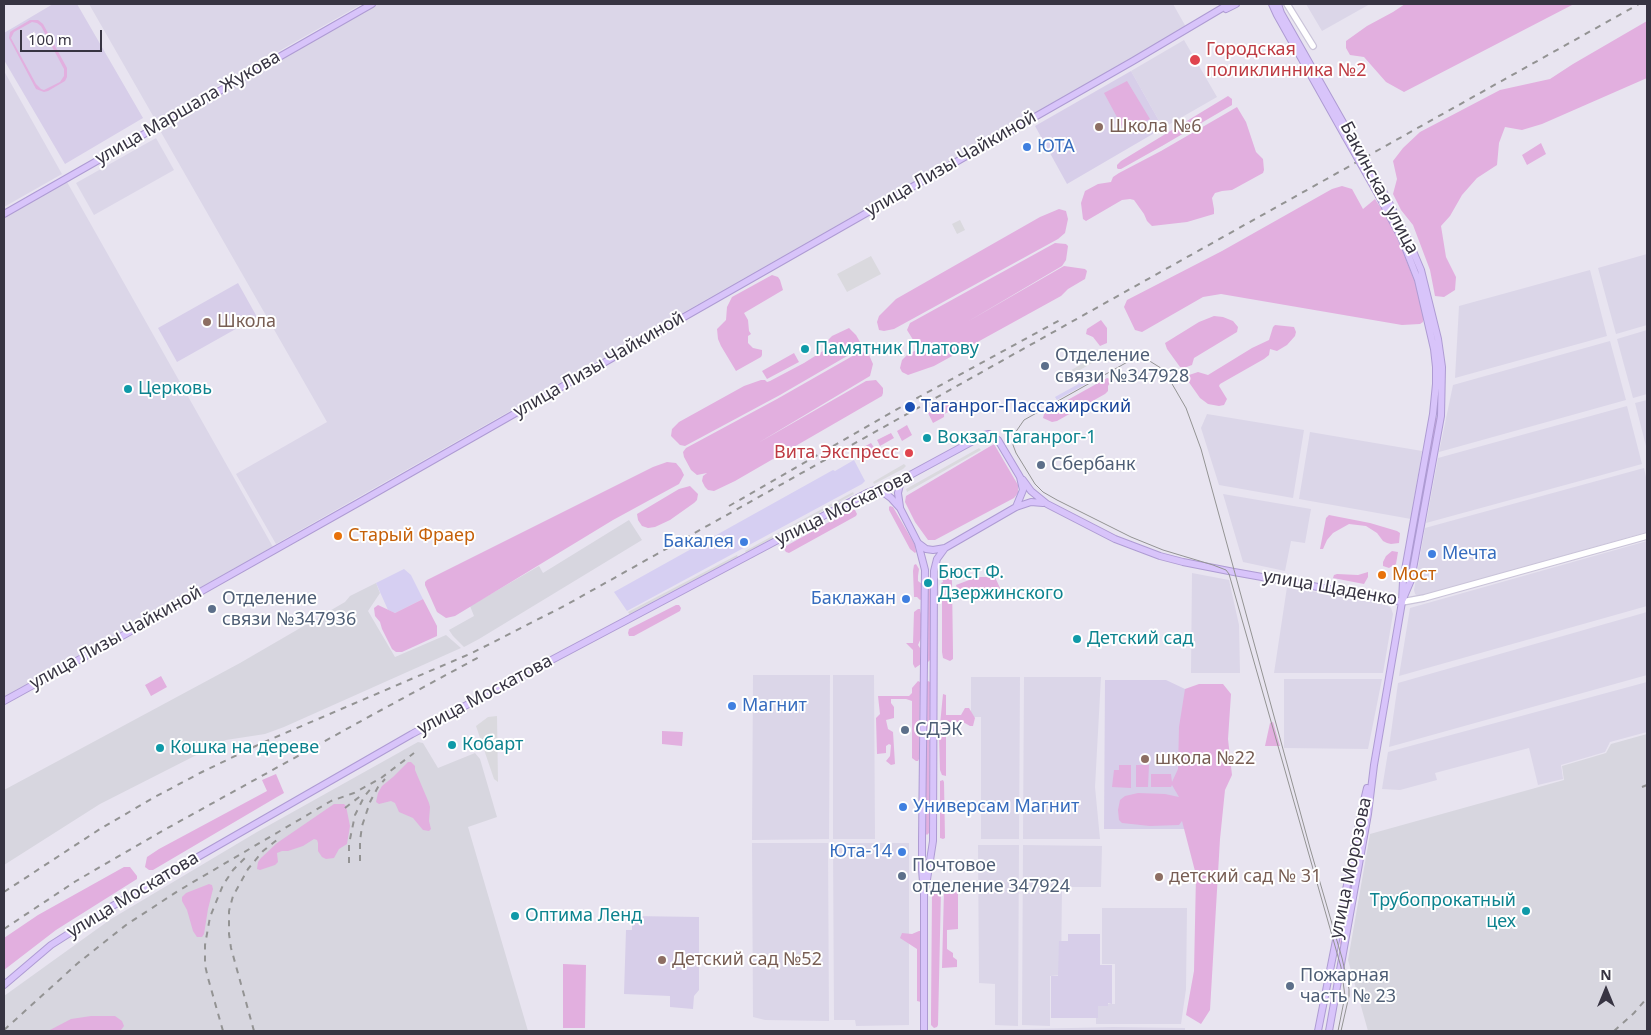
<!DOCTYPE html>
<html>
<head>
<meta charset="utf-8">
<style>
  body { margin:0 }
  #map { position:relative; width:1651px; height:1035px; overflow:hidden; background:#e8e4f0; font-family:"Noto Sans",sans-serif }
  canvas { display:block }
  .frame { position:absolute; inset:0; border:5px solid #373442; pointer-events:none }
  .north { position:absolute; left:1581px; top:965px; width:50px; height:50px; -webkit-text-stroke:4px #fff; paint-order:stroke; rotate:0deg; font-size:14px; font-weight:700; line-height:20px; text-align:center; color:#373442 }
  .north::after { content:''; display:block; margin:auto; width:18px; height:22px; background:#373442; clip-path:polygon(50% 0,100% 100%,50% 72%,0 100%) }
  .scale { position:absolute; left:20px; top:30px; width:82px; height:22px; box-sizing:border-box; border:2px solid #373442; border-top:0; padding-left:6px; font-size:15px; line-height:18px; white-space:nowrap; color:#373442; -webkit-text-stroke:4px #fff; paint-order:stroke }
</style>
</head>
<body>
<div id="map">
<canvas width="1651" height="1035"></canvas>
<div class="frame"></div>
<div class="north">N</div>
<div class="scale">100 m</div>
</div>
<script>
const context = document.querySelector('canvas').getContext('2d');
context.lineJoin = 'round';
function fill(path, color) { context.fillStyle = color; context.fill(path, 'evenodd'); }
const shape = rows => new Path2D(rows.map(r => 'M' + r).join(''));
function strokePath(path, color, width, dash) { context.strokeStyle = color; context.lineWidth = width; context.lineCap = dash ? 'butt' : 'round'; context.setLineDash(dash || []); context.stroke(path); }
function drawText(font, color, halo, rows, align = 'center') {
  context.font = font + ' "Noto Sans",sans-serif'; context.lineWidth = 4; context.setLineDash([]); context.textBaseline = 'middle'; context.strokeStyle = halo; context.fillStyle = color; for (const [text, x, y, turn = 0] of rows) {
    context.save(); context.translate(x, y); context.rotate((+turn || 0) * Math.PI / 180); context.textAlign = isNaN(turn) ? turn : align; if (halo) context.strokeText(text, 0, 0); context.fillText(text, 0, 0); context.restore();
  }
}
fill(shape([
  [89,4,362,4,156,121],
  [374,4,1173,4,1186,27,276,544,236,474,327,422,158,127],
  [1306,4,1370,4,1322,31],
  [1184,40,1217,97,1163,128,1131,71],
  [4,71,62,174,4,207],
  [156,138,174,170,94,215,76,183],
  [67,182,273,547,4,697,4,218],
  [1647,254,1647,325,1616,334,1598,268],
  [1590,270,1607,336,1455,378,1459,306],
  [1647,330,1647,394,1633,398,1617,339],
  [1610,341,1626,400,1439,452,1453,385],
  [1647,400,1647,450,1635,403],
  [1627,406,1642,464,1426,523,1438,458],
  [1207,414,1304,430,1293,498,1219,485,1201,428],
  [1310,432,1422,451,1411,519,1299,499],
  [1644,468,1647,482,1647,532,1419,597,1415,594,1414,590,1425,528],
  [1223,494,1311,509,1305,543,1291,541,1285,571,1243,562],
  [1647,541,1647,606,1399,676,1410,608],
  [1192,573,1229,580,1239,625,1240,673,1191,673],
  [1287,587,1385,604,1391,608,1393,614,1383,673,1274,673],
  [1647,612,1647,675,1389,747,1398,683],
  [753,675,830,675,829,839,752,840],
  [833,675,874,675,875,839,833,839],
  [971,677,1020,677,1019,839,981,839,981,717,971,717],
  [1024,677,1101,677,1095,787,1100,839,1023,839],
  [1284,679,1382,679,1368,749,1284,748],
  [1647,682,1647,732,1610,742,1605,752,1561,765,1563,779,1538,785,1529,748,1435,773,1437,780,1400,790,1382,789,1388,752],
  [752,843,828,843,829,1021,765,1020,753,1017],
  [833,843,909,843,909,1025,856,1026,855,1020,834,1020],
  [978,845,1019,845,1018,1026,995,1025,995,984,979,983],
  [1023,845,1102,846,1101,887,1062,887,1061,975,1050,976,1050,1026,1022,1025],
  [1102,908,1187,908,1186,989,1181,1024,1096,1024,1096,1004,1115,1004,1115,964,1102,964],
  [1113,1027,1185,1028,1185,1031,944,1031]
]), '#dbd6e8');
fill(shape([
  [1102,371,1104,374,1057,400,1055,397],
  [854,460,865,481,862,484,627,611,614,592,833,470,835,471],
  [404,569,411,575,423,599,395,613,388,610,376,583]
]), '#d6cff2');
fill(shape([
  [629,520,642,540,479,639,464,647,453,636,449,630,474,616,470,606,539,566,543,573],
  [376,583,380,593,368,611,395,657,446,635,461,648,284,727,265,734,226,740,100,804,4,865,4,790,240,663,345,602,350,596],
  [1647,734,1647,1031,1368,1031,1348,960,1370,834,1564,780,1562,766,1606,753,1611,744],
  [418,742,423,743,438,768,475,753,480,759,497,817,468,827,528,1031,4,1031,4,996,111,919,257,832]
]), '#d7d6df');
fill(shape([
  [53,4,77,4,143,118,65,164,4,60,4,33],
  [1131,71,1163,128,1067,184,1035,126],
  [238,283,257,317,177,362,158,328],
  [1105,680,1166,680,1185,689,1186,829,1104,829],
  [632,916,699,917,699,990,694,996,693,1009,670,1007,670,996,624,994,626,930,632,930],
  [1068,934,1100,934,1100,965,1112,965,1112,1004,1108,1003,1108,1006,1098,1006,1098,1018,1051,1018,1051,976,1058,976,1059,941,1068,941]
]), '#d7cee9');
fill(shape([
  [1405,4,1574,4,1404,92,1386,82,1364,57,1350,55,1346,48,1346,41,1367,26,1393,12],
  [30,20,38,20,43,24,67,68,67,77,65,81,48,91,44,92,36,89,9,38,10,32,13,30],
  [32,22,37,23,41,26,64,69,64,76,60,82,44,90,41,89,36,84,11,38,14,32],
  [1647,21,1647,78,1542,124,1522,130,1505,127,1499,143,1497,165,1477,178,1462,195,1450,216,1441,226,1446,257,1456,277,1455,290,1444,297,1435,296,1430,270,1413,225,1401,210,1393,194,1397,179,1393,161,1403,148,1420,132,1500,90,1550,79,1573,64],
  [1127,81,1150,119,1125,132,1104,93],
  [1228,96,1232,99,1232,105,1162,146,1121,169,1118,169,1117,168,1117,165,1121,161],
  [1237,107,1246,122,1256,152,1263,159,1264,170,1263,173,1232,190,1222,191,1215,193,1212,198,1214,209,1214,214,1187,222,1152,226,1147,221,1144,214,1134,200,1130,199,1122,200,1086,221,1083,219,1081,203,1085,191,1098,184,1111,182,1113,177,1119,173,1161,151],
  [1541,143,1546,154,1527,165,1522,155],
  [1342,186,1352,189,1363,209,1375,199,1392,225,1415,282,1423,316,1423,322,1420,324,1402,325,1221,294,1203,297,1142,332,1135,330,1124,307,1127,300,1222,251,1332,189],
  [1059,209,1066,211,1068,219,1065,233,1058,239,894,329,884,331,879,330,877,322,879,316,896,299,1040,217],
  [1055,243,1066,244,1068,246,1066,260,1062,266,967,322,1064,266,1085,269,1087,271,1085,279,1068,289,1061,296,934,366,908,375,902,372,900,368,902,360,907,355,924,346,917,345,915,343,907,330,910,323],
  [772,275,778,277,780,280,783,290,744,313,748,320,749,331,751,334,748,336,748,343,753,348,762,350,762,355,761,357,736,371,721,346,718,339,717,329,726,320,727,307,732,297],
  [1214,316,1223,317,1233,321,1238,327,1237,332,1194,358,1192,365,1184,368,1180,367,1167,349,1165,343,1199,322],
  [1101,320,1107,328,1107,343,1100,346,1093,337,1086,334,1087,329],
  [1275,325,1294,327,1296,332,1295,336,1287,345,1277,351,1270,349,1269,355,1264,359,1220,384,1219,386,1227,399,1224,405,1219,406,1208,404,1200,398,1188,381,1189,375,1198,372,1208,375,1252,348,1269,340,1273,327],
  [849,328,856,335,860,342,860,347,854,352,780,395,685,446,680,445,671,436,672,429,679,422,744,386,761,380,765,380,767,382,770,381,804,363,823,351,829,339,832,336],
  [865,352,869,355,873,364,870,376,758,443,866,381,876,380,883,388,883,393,882,396,735,481,714,491,708,490,705,487,702,481,703,476,707,473,697,475,691,470,684,457,683,452,686,448,777,399,856,354],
  [794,353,799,362,767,379,762,371],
  [1107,378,1111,379,1111,381,1108,386,1108,391,1105,394,1057,421,1052,422,1043,418,1044,414,1046,412],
  [948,402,952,410,944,414,944,417,933,423,928,413],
  [1435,418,1438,418,1419,518,1417,518],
  [907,425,912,435,902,441,897,431],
  [891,433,894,438,880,446,877,440],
  [871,443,875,449,861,456,858,450],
  [994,444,1018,485,1018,493,1014,498,935,540,928,540,915,522,905,502,906,496],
  [667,462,676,463,681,469,684,475,679,484,613,520,455,616,446,618,437,612,425,585,425,582,427,580,653,467],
  [690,486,698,494,697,500,694,503,670,520,655,527,648,528,642,526,638,520,637,514,679,489],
  [890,506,893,507,915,545,916,552,915,553,910,549,889,510,889,507],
  [851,510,855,510,857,514,856,516,789,553,786,552,784,549,786,546],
  [1329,515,1370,523,1397,531,1400,533,1399,543,1391,544,1387,543,1383,541,1377,533,1366,526,1349,524,1333,533,1327,540,1323,549,1320,549,1326,518],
  [1392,551,1398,552,1396,564,1389,568,1383,566,1383,562,1386,556],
  [916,564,919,569,918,576,918,581,922,584,922,599,920,600,917,597,914,597,913,571,914,565],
  [1368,572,1368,577,1364,584,1333,578,1334,575,1337,574,1358,575],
  [950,575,952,581,953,653,953,659,950,661,943,658,942,652,942,591,944,588,941,583,943,582,942,577],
  [977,577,995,577,1005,599,961,600,956,585],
  [927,585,930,585,930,660,928,662,926,660],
  [423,599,437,626,437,636,402,652,396,652,392,649,382,629,380,622,375,616,374,608,378,605,395,613],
  [676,605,679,605,681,608,680,611,634,636,629,636,628,633,629,629],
  [918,609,920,609,921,614,921,638,918,645,920,648,921,664,915,668,913,664,913,650,906,643,913,643,914,612],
  [161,676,167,687,151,696,145,685],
  [918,681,920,682,919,759,918,761,916,761,912,758,912,701,906,699,891,699,891,703,894,707,894,718,886,720,888,729,893,732,895,764,891,765,886,761,890,756,891,745,889,744,886,746,886,753,877,754,876,718,880,714,878,696,909,696,912,693,912,688],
  [928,681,930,682,929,833,927,835,926,834,926,682],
  [1199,684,1223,684,1231,694,1228,739,1232,775,1225,790,1220,839,1210,1010,1201,1024,1186,1015,1194,971,1196,875,1182,821,1179,825,1150,826,1122,823,1119,820,1118,810,1120,800,1125,796,1138,793,1165,794,1179,797,1172,785,1171,787,1151,787,1151,774,1171,774,1172,782,1178,769,1179,727,1185,689],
  [943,694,946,695,946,715,961,715,965,708,969,708,975,718,973,726,970,726,963,722,946,722,946,776,942,775,940,770,939,735],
  [1273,722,1280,746,1265,746,1270,723],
  [662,731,683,732,682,746,662,744],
  [408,762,411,762,415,766,415,770,429,803,430,807,429,821,431,829,429,831,423,830,413,818,399,812,395,803,391,801,379,804,376,802,378,793,382,786,393,777],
  [1119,765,1131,765,1131,788,1112,787,1114,770,1119,770],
  [1136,765,1149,765,1148,787,1136,787],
  [276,774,284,793,277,797,153,870,149,870,145,867,147,857,159,849,267,791,262,780],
  [943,780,944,782,945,838,943,839,940,838,940,781],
  [334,804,344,804,346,806,350,826,347,844,339,849,334,858,326,859,322,857,318,851,318,843,317,840,314,839,303,846,288,851,282,851,277,853,278,862,275,865,260,870,257,869,258,862,261,858,277,843],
  [124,867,130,867,137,876,137,879,56,930,4,970,4,938,38,915],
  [1353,869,1356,869,1341,947,1340,943],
  [209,884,212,885,213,889,208,909,204,934,202,937,197,937,193,931,187,910,182,901,182,897,186,893],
  [935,890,941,890,938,1025,937,1027,934,1028,931,1025,931,1014,932,894],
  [944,890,957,890,958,894,958,929,947,930,947,949,953,953,953,957,957,960,957,967,942,968],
  [919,931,921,931,921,1002,917,1001,917,949,900,938,902,933,912,934],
  [563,964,586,965,585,1028,563,1028],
  [91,1016,115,1016,122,1021,124,1026,121,1030,117,1031,48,1031,71,1019]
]), '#e2afdf');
fill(shape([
  [960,220,965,230,957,234,952,224],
  [871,256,881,274,847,292,837,274],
  [1090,359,1092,363,1066,378,1063,375],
  [979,448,981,450,907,492,906,489],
  [904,464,906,466,903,469,874,484,873,482],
  [853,492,854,494,746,553,745,551],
  [737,555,738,557,630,615,628,612],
  [497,716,498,782,494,779,476,726,488,717]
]), '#dad9de');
const tertiary = shape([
  [1287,4,1313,46],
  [1402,602,1424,598,1647,536]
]);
const secondary = shape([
  [1272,4,1277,15,1345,136],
  [1278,4,1281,13,1349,133],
  [1226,9,1236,4],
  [1384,193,1407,237,1421,270,1438,339,1442,367,1441,416,1411,580,1403,599],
  [4,214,372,4],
  [1023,480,1031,491,1047,504,1115,539,1160,556,1183,562,1234,572,1402,602],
  [873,493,883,492,891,498,900,508,918,543,926,549,933,550,945,548,1016,507,1031,502,1043,503],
  [900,507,898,493,901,480],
  [918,543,925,570,922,841,922,870,924,894,924,1031],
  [4,701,122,636,365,499,1133,61,1229,4],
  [926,886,933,841,934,571,937,559,945,548],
  [4,985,51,945,109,908,412,734,806,525,867,493,901,480,984,435,989,434,998,440,1020,477,1023,490,1016,507],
  [1318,1031,1362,809,1367,788],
  [1329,1031,1368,814,1374,765,1402,602,1403,581,1433,414,1436,384,1436,367,1434,349,1418,280,1401,237,1379,196]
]);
strokePath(tertiary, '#cac4d9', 8);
strokePath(secondary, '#ae9bd3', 8);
strokePath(tertiary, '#fff', 5.5);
strokePath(secondary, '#d8c4fa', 6);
strokePath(shape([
  [1338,1031,1345,996,1341,967,1229,574,1226,570,1213,565,1163,550,1131,537,1057,500,1043,492,1035,484,1016,453,1013,445,1015,433,1024,420,1131,360,1142,359,1148,360,1164,370,1186,408,1201,449,1310,848,1342,958,1349,989,1349,996,1341,1031]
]), '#939393', 1);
strokePath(shape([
  [729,506,908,403,1060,320],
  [1642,787,1647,785],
  [345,808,363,794],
  [360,861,360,841,362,826,370,802,378,787,385,779],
  [349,863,349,844,355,815,364,797,372,787],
  [4,892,100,829,153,798,202,772,262,743,472,653,566,605,1639,4],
  [4,929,76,881,164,830,372,715,481,656],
  [4,1030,78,963,126,925,178,891,331,801,354,793,381,778,414,753],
  [223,1031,208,978,205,965,205,945,210,917,223,885,233,870,249,854],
  [254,1031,231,948,229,934,229,911,233,896,248,869,263,851,278,839],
  [1614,1031,1634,1013,1647,998]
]), '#939393', 2, [6, 6]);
const secondaryBridge = shape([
  [1349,133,1384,193],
  [1345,136,1379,196]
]);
strokePath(secondaryBridge, '#ae9bd3', 8, []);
strokePath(secondaryBridge, '#d8c4fa', 6);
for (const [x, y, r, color] of [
  [1195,60,6,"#e0444e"],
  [1099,127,5,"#8d6e63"],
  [1027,147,5,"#3f7fe0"],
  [207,322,5,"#8d6e63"],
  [805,349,5,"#0f9aa8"],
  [1045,366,5,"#5c6f8a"],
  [128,389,5,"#0f9aa8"],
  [910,407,6,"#1a4fb4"],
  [927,438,5,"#0f9aa8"],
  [909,453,5,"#e0444e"],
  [1041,465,5,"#5c6f8a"],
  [338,536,5,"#e8710a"],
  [744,542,5,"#3f7fe0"],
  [1432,554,5,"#3f7fe0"],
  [1382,575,5,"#e8710a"],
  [928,583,5,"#0f9aa8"],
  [906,599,5,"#3f7fe0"],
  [212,609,5,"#5c6f8a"],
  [1077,639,5,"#0f9aa8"],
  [732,706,5,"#3f7fe0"],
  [905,730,5,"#5c6f8a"],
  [452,745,5,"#0f9aa8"],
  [160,748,5,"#0f9aa8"],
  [1145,759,5,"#8d6e63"],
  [903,807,5,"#3f7fe0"],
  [902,852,5,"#3f7fe0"],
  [902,876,5,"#5c6f8a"],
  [1159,877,5,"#8d6e63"],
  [1526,911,5,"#0f9aa8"],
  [515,916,5,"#0f9aa8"],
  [662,960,5,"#8d6e63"],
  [1290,986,5,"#5c6f8a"]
]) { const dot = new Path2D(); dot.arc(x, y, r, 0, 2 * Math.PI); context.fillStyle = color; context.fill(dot); strokePath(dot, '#fff', 2); }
drawText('18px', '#be3a42', '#fff', [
  ["Городская",1206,50],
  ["поликлинника №2",1206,71],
  ["Вита Экспресс",899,453,"right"]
], 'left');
drawText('18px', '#373442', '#fff', [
  ["улица Маршала Жукова",188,108,-30],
  ["улица Лизы Чайкиной",951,164,-30],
  ["Бакинская улица",1379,188,62],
  ["улица Лизы Чайкиной",599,365,-30],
  ["улица Москатова",844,508,-26],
  ["улица Щаденко",1330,588,10],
  ["улица Лизы Чайкиной",116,638,-29],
  ["улица Москатова",485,695,-28],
  ["улица Морозова",1351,868,-78],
  ["улица Москатова",133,895,-31]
]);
drawText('18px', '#785e54', '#fff', [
  ["Школа №6",1109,127],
  ["Школа",217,322],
  ["школа №22",1155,759],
  ["детский сад № 31",1169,877],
  ["Детский сад №52",672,960]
], 'left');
drawText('18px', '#366cbe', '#fff', [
  ["ЮТА",1037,147],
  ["Бакалея",734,542,"right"],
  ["Мечта",1442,554],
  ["Баклажан",896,599,"right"],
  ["Магнит",742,706],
  ["Универсам Магнит",913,807],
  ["Юта-14",892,852,"right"]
], 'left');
drawText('18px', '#0d838f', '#fff', [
  ["Памятник Платову",815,349],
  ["Церковь",138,389],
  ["Вокзал Таганрог-1",937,438],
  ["Бюст Ф.",938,573],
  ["Дзержинского",938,594],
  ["Детский сад",1087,639],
  ["Кобарт",462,745],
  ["Кошка на дереве",170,748],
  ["Трубопрокатный",1516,901,"right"],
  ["цех",1516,922,"right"],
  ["Оптима Ленд",525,916]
], 'left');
drawText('18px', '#4e5e75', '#fff', [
  ["Отделение",1055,356],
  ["связи №347928",1055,377],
  ["Сбербанк",1051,465],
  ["Отделение",222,599],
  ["связи №347936",222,620],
  ["СДЭК",915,730],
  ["Почтовое",912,866],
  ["отделение 347924",912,887],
  ["Пожарная",1300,976],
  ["часть № 23",1300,997]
], 'left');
drawText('18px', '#164399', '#fff', [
  ["Таганрог-Пассажирский",921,407]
], 'left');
drawText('18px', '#c56008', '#fff', [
  ["Старый Фраер",348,536],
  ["Мост",1392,575]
], 'left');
</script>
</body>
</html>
